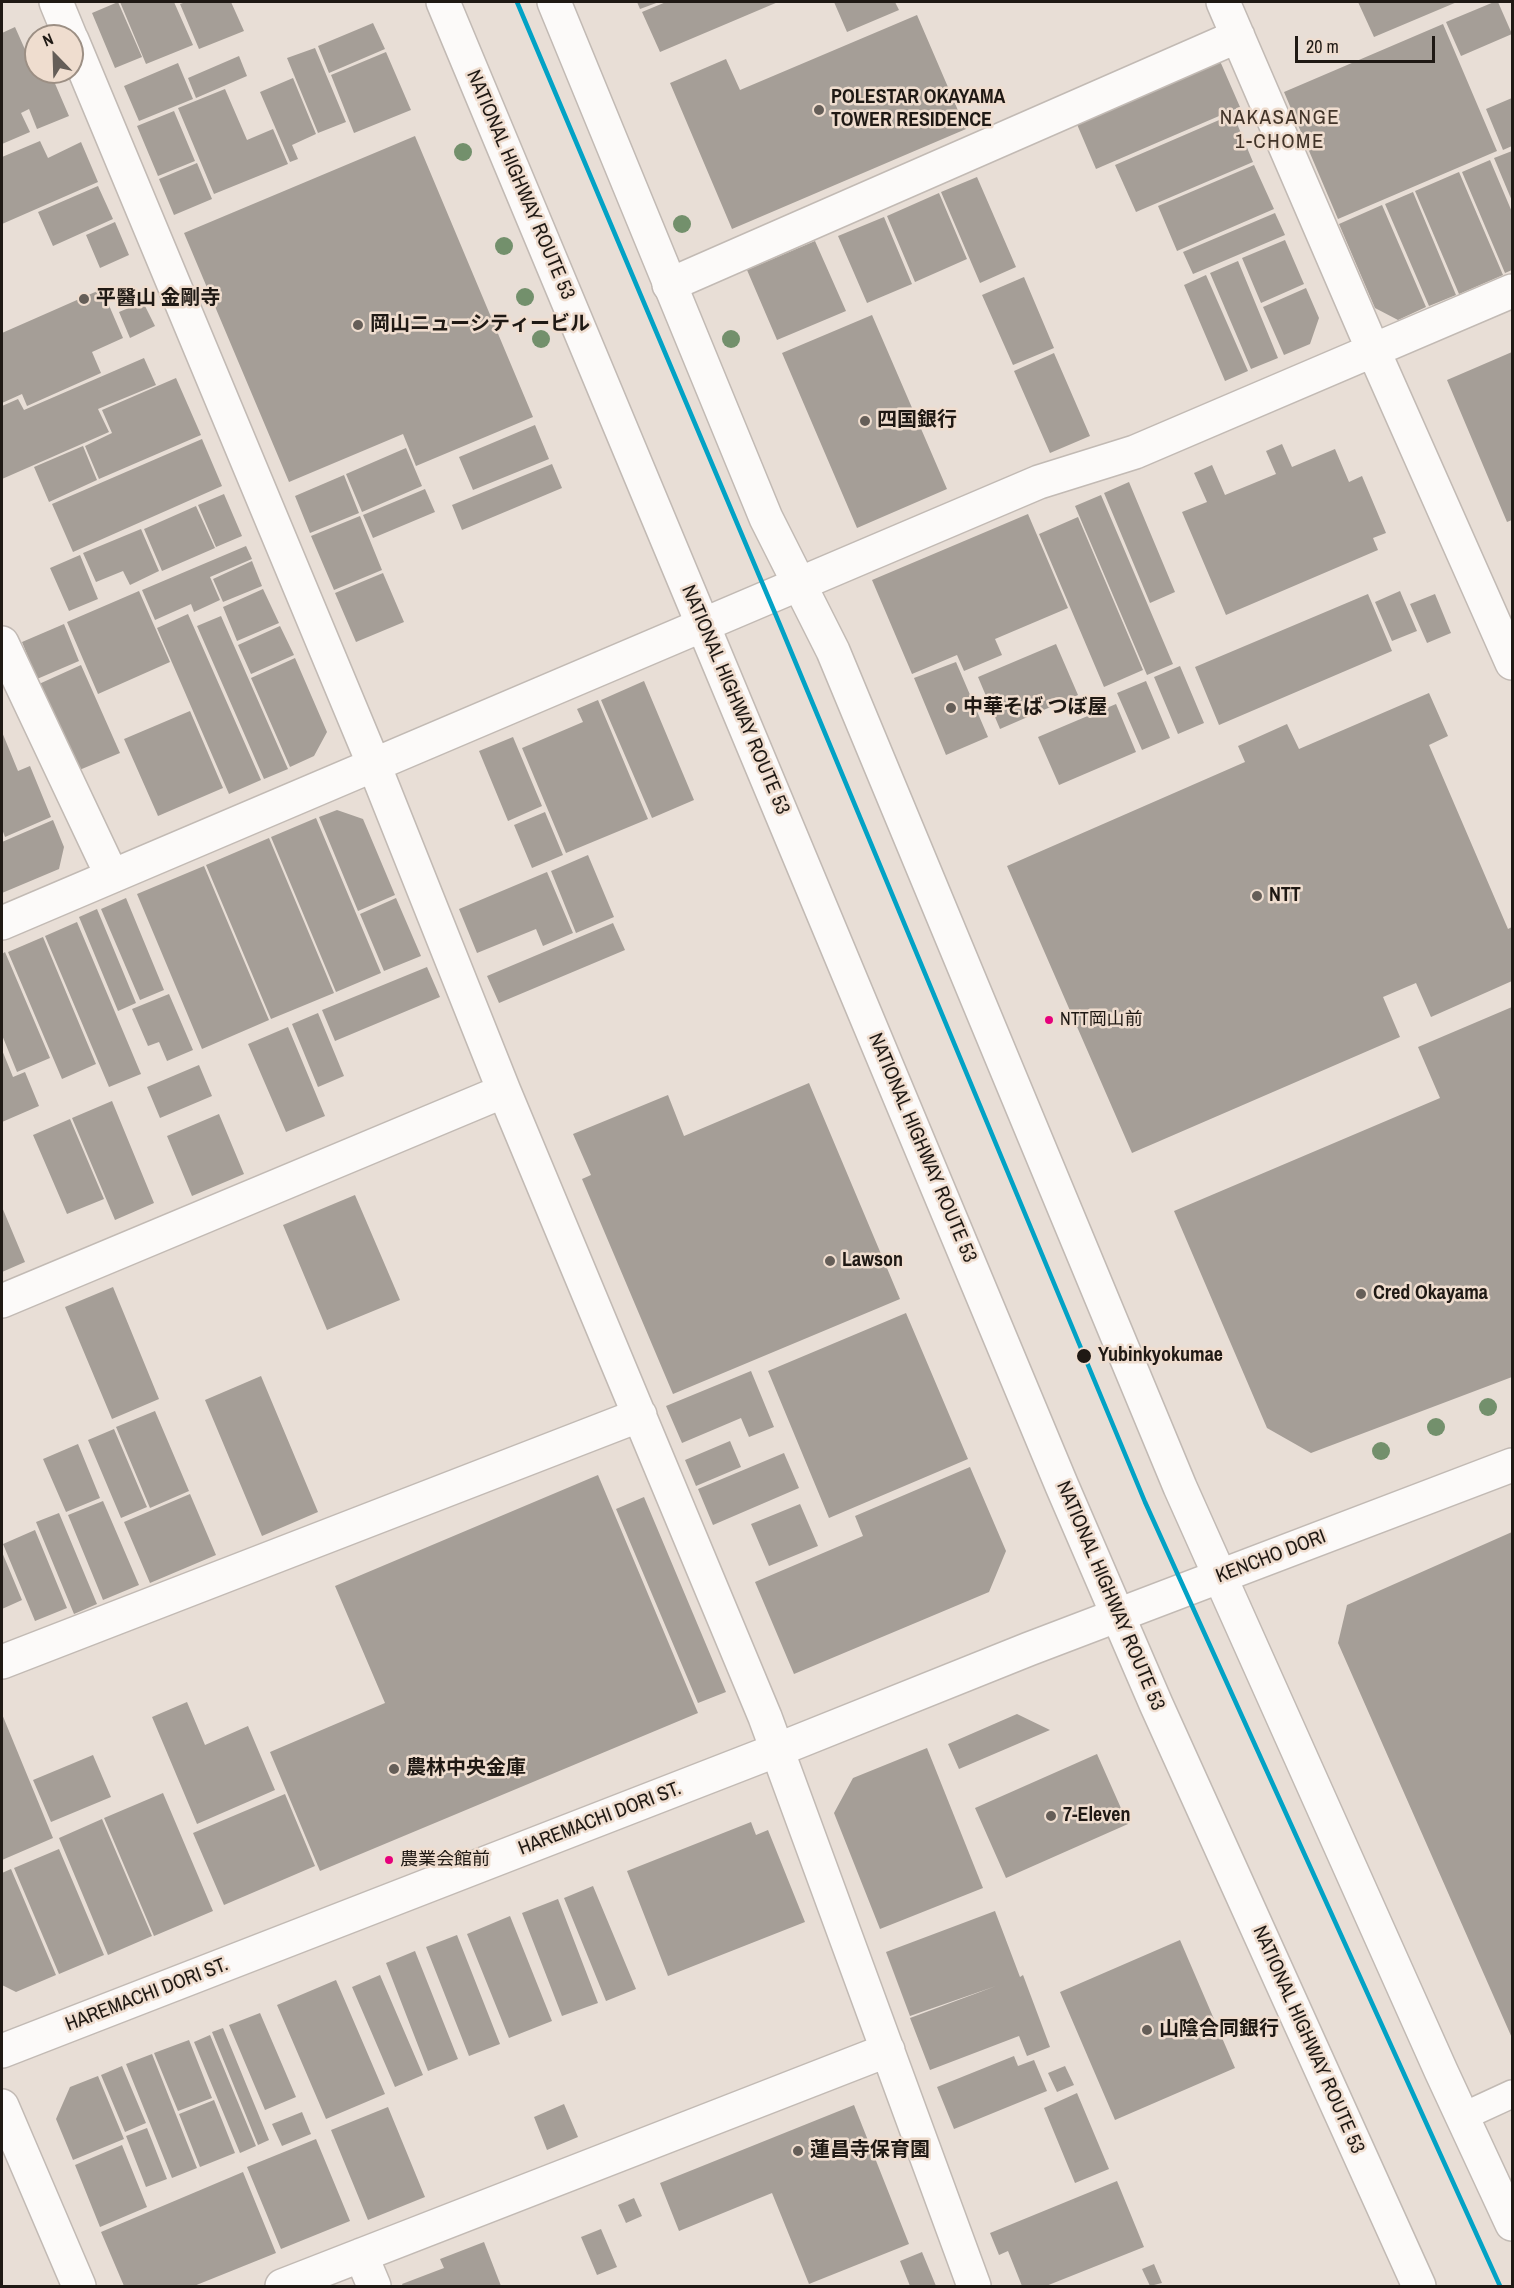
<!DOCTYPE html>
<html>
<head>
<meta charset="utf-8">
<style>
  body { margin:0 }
  #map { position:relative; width:1514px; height:2288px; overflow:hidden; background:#e8ded6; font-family:"Archivo Narrow",sans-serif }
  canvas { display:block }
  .frame { position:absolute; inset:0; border:3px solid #1f1914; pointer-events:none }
  .north { position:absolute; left:24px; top:24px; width:60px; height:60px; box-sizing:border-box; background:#efddcf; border:2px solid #9c8f84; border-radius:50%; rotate:337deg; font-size:16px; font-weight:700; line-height:24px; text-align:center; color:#1f1914 }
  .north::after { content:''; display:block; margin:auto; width:21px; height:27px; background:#655e58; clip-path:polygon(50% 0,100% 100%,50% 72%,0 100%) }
  .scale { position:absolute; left:1295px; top:36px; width:140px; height:27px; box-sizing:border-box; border:3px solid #1f1914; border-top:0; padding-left:8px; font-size:18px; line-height:21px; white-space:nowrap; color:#1f1914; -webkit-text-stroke:4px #efddcf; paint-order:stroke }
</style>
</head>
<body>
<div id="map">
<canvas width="1514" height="2288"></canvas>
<div class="frame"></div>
<div class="north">N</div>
<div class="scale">20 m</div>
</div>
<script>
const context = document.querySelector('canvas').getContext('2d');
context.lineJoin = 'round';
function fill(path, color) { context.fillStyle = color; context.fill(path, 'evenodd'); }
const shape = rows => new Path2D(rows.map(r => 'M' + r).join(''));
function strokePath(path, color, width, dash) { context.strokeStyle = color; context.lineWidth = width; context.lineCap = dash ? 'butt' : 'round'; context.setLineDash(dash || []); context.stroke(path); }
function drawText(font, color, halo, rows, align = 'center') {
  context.font = font + ' "Archivo Narrow","Noto Sans JP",sans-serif'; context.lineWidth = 5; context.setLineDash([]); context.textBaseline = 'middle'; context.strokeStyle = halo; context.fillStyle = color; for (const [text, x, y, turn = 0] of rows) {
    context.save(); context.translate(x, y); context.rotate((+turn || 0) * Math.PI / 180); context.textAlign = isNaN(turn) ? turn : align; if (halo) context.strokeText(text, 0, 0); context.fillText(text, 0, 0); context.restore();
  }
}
fill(shape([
  [118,2,142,57,115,68,92,13],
  [120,2,174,2,193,45,146,64],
  [186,2,231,2,244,31,199,49,180,4],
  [637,2,659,2,640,9],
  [666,2,778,2,660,52,642,12],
  [834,2,895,2,899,10,847,32],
  [1358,2,1457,2,1374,37],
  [1494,2,1498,2,1512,34,1461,56,1446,22],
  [917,15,966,129,732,229,670,83,726,59,740,90],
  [373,23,385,49,329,73,318,46],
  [1443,24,1497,151,1338,219,1284,92],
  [15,27,31,63,36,61,36,72,50,72,69,116,37,129,29,109,21,113,30,132,2,144,2,33],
  [315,48,346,122,318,133,287,58],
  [386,52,411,110,354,133,331,75],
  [239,56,247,76,196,98,188,78],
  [1220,61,1240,107,1096,169,1076,122],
  [178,63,193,99,139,121,124,86],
  [293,78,316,134,292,145,298,159,290,162,260,92],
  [225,89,247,140,273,129,288,164,214,194,178,108],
  [1512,98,1512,146,1503,150,1486,109],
  [174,111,195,161,158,176,137,126],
  [1233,114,1253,162,1136,212,1115,165],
  [415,136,533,417,416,466,403,434,289,482,184,233],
  [40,141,48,158,81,142,98,182,2,224,2,157],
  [1512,151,1512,201,1494,158],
  [1490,160,1512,212,1512,270,1505,273,1462,172],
  [197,163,212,199,174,215,159,179],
  [1254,165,1274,209,1177,251,1158,206],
  [1459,172,1503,275,1459,294,1415,191],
  [977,177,1016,267,980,283,941,192],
  [98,186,113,219,53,246,38,212],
  [1413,192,1456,295,1429,306,1385,204],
  [939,193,967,259,915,282,887,216],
  [1382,205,1426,307,1398,320,1375,308,1339,224],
  [1275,213,1285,235,1193,274,1183,252],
  [884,217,912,284,867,303,838,236],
  [115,222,129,255,100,268,86,235],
  [1285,240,1304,284,1261,303,1242,258],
  [815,241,846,311,777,340,747,270],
  [1238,261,1278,358,1251,369,1210,273],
  [1206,275,1248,371,1225,381,1184,285],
  [1024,277,1054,348,1013,365,982,295],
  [1306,288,1319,318,1310,344,1284,355,1263,307],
  [102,289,123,338,92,352,101,373,27,406,22,394,2,403,2,333],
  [143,302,155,326,130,338,119,312],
  [872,315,947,489,857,528,782,353],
  [1512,352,1512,520,1507,522,1447,380],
  [1054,353,1090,436,1050,453,1014,371],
  [144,358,156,385,98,409,109,432,2,479,2,406,18,399,24,410],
  [176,378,201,435,99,479,85,446,112,433,102,410],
  [535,425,549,459,473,490,459,457],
  [202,439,222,486,73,552,52,504],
  [1282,444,1292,467,1335,449,1349,482,1362,476,1386,533,1373,538,1378,550,1226,615,1182,512,1207,502,1194,473,1212,465,1225,495,1276,474,1266,451],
  [83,446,97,480,49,502,34,467],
  [406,448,422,486,362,512,346,474],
  [552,464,562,488,462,530,452,505],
  [344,475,359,513,310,533,295,496],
  [1129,482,1175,592,1150,603,1104,493],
  [425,489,435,512,373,538,363,515],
  [224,494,242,536,216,547,198,505],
  [1101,495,1173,664,1147,675,1075,506],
  [196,506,215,548,162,571,144,529],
  [1028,514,1068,608,995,639,1002,655,964,671,957,655,912,674,872,580],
  [360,516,382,570,334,590,311,536],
  [1078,517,1143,670,1104,687,1039,534],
  [141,529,159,571,130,585,123,571,96,582,83,553],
  [246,546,252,559,210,577,220,600,194,612,191,604,155,620,142,590],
  [80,555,98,599,69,611,50,568],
  [252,561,262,586,223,602,213,579],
  [383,573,404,622,356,642,335,593],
  [263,589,279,623,237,641,223,607],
  [139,591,170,662,98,694,67,622],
  [1400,591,1417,631,1392,641,1375,602],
  [1368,594,1392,651,1219,725,1195,667],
  [1435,594,1451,633,1427,643,1410,604],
  [188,614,261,780,229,794,157,628],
  [221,616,288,769,264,779,197,626],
  [64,624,79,661,37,679,22,642],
  [280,626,294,655,251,674,238,645],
  [1056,644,1078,695,1000,729,978,677],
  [295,658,327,732,314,756,290,767,251,678],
  [956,662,988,737,946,755,914,678],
  [81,665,120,753,77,771,39,684],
  [1180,666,1204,723,1178,734,1154,677],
  [644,681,694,800,652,818,601,700],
  [1146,681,1170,738,1142,750,1117,693],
  [1429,693,1448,736,1429,745,1508,929,1512,927,1512,981,1431,1017,1416,983,1383,997,1400,1037,1132,1153,1007,866,1245,762,1238,746,1287,724,1299,749],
  [598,700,648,819,566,853,522,748,583,722,577,709],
  [1116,704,1136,752,1059,785,1038,737],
  [190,711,223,788,158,816,124,739],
  [2,732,18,771,30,766,51,817,5,837,2,829],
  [513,737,542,806,508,821,479,751],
  [337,810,363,819,395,895,358,911,319,817],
  [545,812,563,855,532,868,514,825],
  [316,818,381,973,336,992,271,837],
  [53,820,64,847,59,869,2,893,2,842],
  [269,838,334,993,271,1019,206,865],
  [588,855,614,917,576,933,551,871],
  [204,866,269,1020,202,1049,137,894],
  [547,872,573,933,543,946,536,929,477,953,459,909],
  [126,898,164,990,140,1000,101,909],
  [396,898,421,956,384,971,360,914],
  [97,909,136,1003,118,1011,79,917],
  [77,922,141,1074,109,1087,45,936],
  [613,923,625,950,499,1003,487,976],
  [43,937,96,1064,62,1079,8,952],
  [5,952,50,1058,17,1072,2,1035,2,954],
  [427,967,440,997,335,1041,322,1010],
  [169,994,193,1050,167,1061,159,1042,148,1046,132,1009],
  [1512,1007,1512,1377,1311,1453,1267,1428,1174,1211,1440,1098,1418,1047],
  [318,1013,344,1076,318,1087,292,1024],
  [288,1027,325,1116,286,1132,248,1044],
  [2,1050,13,1077,25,1072,39,1106,2,1122],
  [199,1065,212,1096,160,1118,147,1087],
  [809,1083,900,1299,673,1394,582,1179,591,1175,573,1134,668,1095,684,1136],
  [112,1101,154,1203,115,1220,72,1118],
  [219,1114,244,1174,192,1196,167,1136],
  [70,1119,104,1199,67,1214,33,1135],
  [355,1195,400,1300,327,1330,283,1225],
  [2,1207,25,1262,2,1272],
  [113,1287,159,1399,112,1419,65,1307],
  [906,1313,968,1459,829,1518,768,1371],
  [751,1371,774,1427,749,1437,741,1418,682,1443,666,1406],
  [261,1376,318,1512,262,1536,205,1400],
  [155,1411,189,1491,150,1508,116,1427],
  [114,1429,147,1507,121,1518,88,1440],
  [730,1441,741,1467,696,1486,685,1460],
  [78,1444,100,1498,66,1512,43,1459],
  [784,1453,799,1488,713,1525,698,1489],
  [970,1467,1006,1551,989,1592,794,1674,755,1582,863,1536,855,1516],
  [598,1475,698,1713,320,1871,270,1752,385,1703,335,1586],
  [190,1494,216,1555,150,1583,124,1522],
  [644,1497,726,1692,698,1703,616,1509],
  [103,1501,139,1585,103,1600,68,1515],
  [800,1504,818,1546,769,1566,751,1524],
  [59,1513,97,1604,74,1614,36,1522],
  [35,1530,67,1608,35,1621,3,1544],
  [1512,1532,1512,2038,1338,1643,1347,1605],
  [2,1552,22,1600,2,1609],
  [187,1702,205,1745,248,1726,275,1790,197,1824,152,1717],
  [2,1714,53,1838,2,1860],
  [1017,1714,1050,1730,959,1769,948,1744],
  [927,1748,983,1888,880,1929,834,1813,853,1778],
  [1097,1754,1128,1824,1006,1878,975,1808],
  [93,1755,111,1797,51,1822,33,1780],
  [163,1793,213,1911,154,1936,104,1818],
  [285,1794,315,1866,224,1905,193,1833],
  [102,1819,152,1936,108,1955,59,1838],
  [751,1822,756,1835,768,1830,805,1922,668,1976,627,1871],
  [59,1849,104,1955,59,1974,14,1868],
  [11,1869,56,1975,16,1992,2,1985,2,1873],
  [593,1886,636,1989,606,2001,564,1898],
  [558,1899,598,2003,562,2016,522,1913],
  [995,1911,1020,1977,1023,1975,1050,2047,1027,2056,1019,2036,930,2070,910,2018,996,1986,910,2016,886,1952],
  [510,1916,552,2021,509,2038,467,1934],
  [457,1935,500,2044,469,2056,426,1947],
  [1180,1940,1235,2068,1115,2120,1060,1992],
  [415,1951,458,2059,428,2071,386,1963],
  [380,1975,423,2075,395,2087,352,1987],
  [336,1980,385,2094,326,2119,277,2005],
  [260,2013,296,2097,265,2110,229,2025],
  [223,2028,269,2140,258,2145,212,2032],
  [210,2035,256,2146,240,2153,194,2042],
  [189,2040,212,2098,178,2111,154,2053],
  [152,2054,197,2168,172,2178,126,2064],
  [1014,2056,1018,2066,1034,2060,1047,2091,954,2129,937,2087],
  [122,2066,146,2123,125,2132,101,2075],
  [1065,2066,1074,2085,1057,2092,1048,2073],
  [98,2076,124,2139,73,2160,56,2119,70,2087],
  [1077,2093,1109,2169,1075,2183,1044,2108],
  [214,2100,235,2153,200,2167,179,2114],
  [564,2104,578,2137,547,2150,534,2117],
  [854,2105,909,2244,809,2284,772,2193,679,2231,660,2183],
  [388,2107,425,2197,368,2220,331,2130],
  [302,2112,311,2134,282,2146,272,2124],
  [147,2128,167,2179,146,2187,126,2136],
  [316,2139,350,2221,281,2249,247,2167],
  [122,2145,147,2207,100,2227,75,2165],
  [243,2172,276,2253,194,2286,124,2286,101,2232],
  [1117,2181,1144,2247,1046,2286,1022,2286,1008,2251,999,2255,990,2233],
  [634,2198,642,2216,626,2223,618,2205],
  [601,2229,617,2267,597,2275,581,2237],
  [484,2242,501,2286,403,2286,402,2284,444,2268,440,2259],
  [922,2252,936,2286,910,2286,900,2261],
  [1154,2264,1162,2283,1150,2286,1142,2269]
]), '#a59e97');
const lane = shape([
  [1462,2117,1512,2094]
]);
const street = shape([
  [56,2,70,36],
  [1223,2,1367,336,1512,663],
  [72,40,374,765,504,1091,765,1717,974,2286],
  [669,285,1238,36],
  [2,643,112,876],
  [2,923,1039,482,1135,452,1512,291],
  [2,1301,504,1091],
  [2,1662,640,1415],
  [2,2106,79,2286],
  [361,2255,374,2286],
  [282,2286,888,2050]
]);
const secondary = shape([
  [2,2051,777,1750,1029,1649,1512,1465]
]);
const highway = shape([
  [443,2,1062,1486,1156,1704,1419,2286],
  [554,2,766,518,833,651,1180,1487,1441,2071,1512,2224]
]);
strokePath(lane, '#c2bab4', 30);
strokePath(street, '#c2bab4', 36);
strokePath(secondary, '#c2bab4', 36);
strokePath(highway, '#c2bab4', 36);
strokePath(lane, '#fcfaf9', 27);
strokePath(street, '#fcfaf9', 33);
strokePath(secondary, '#fcfaf9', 33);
strokePath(highway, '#fcfaf9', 33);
strokePath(shape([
  [517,2,780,625,1145,1502,1500,2286]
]), '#02a2c5', 4.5);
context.fillStyle = '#73906c';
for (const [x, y] of [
  [463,152],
  [682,224],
  [504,246],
  [525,297],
  [541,339],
  [731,339],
  [1488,1407],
  [1436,1427],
  [1381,1451]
]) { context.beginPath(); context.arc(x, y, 9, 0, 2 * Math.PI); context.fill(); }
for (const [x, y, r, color] of [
  [819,110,6,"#655e58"],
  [84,299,6,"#655e58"],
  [358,325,6,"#655e58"],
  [865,421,6,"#655e58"],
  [951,708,6,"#655e58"],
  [1257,896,6,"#655e58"],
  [1049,1020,5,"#e5007d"],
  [830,1261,6,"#655e58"],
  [1361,1294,6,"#655e58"],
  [1084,1356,8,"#1f1914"],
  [394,1769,6,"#655e58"],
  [1051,1816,6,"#655e58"],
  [389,1860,5,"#e5007d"],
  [1147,2030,6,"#655e58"],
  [798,2151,6,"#655e58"]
]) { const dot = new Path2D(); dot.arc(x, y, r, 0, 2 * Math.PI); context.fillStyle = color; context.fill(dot); strokePath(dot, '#efddcf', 2); }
drawText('18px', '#1f1914', '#efddcf', [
  ["NTT岡山前",1060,1020],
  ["農業会館前",400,1860]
], 'left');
drawText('bold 20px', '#1f1914', '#efddcf', [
  ["POLESTAR OKAYAMA",831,98],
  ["TOWER RESIDENCE",831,121],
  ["平醫山 金剛寺",96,299],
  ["岡山ニューシティービル",370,325],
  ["四国銀行",877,421],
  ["中華そば つぼ屋",963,708],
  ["NTT",1269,896],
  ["Lawson",842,1261],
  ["Cred Okayama",1373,1294],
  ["農林中央金庫",406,1769],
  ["7-Eleven",1063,1816],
  ["山陰合同銀行",1159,2030],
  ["蓮昌寺保育園",810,2151]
], 'left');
drawText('20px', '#1f1914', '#efddcf', [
  ["NATIONAL HIGHWAY ROUTE 53",520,185,67],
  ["NATIONAL HIGHWAY ROUTE 53",735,700,67],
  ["NATIONAL HIGHWAY ROUTE 53",922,1148,67],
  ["KENCHO DORI",1271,1557,-21],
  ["NATIONAL HIGHWAY ROUTE 53",1110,1596,67],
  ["HAREMACHI DORI ST.",600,1819,-21],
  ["HAREMACHI DORI ST.",147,1995,-21],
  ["NATIONAL HIGHWAY ROUTE 53",1308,2040,66]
]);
drawText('bold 20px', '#1f1914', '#efddcf', [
  ["Yubinkyokumae",1098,1356]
], 'left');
context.letterSpacing = '1.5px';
drawText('21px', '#423429', '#efddcf', [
  ["NAKASANGE",1280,118],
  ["1-CHOME",1280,142]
]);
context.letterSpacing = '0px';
</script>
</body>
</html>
